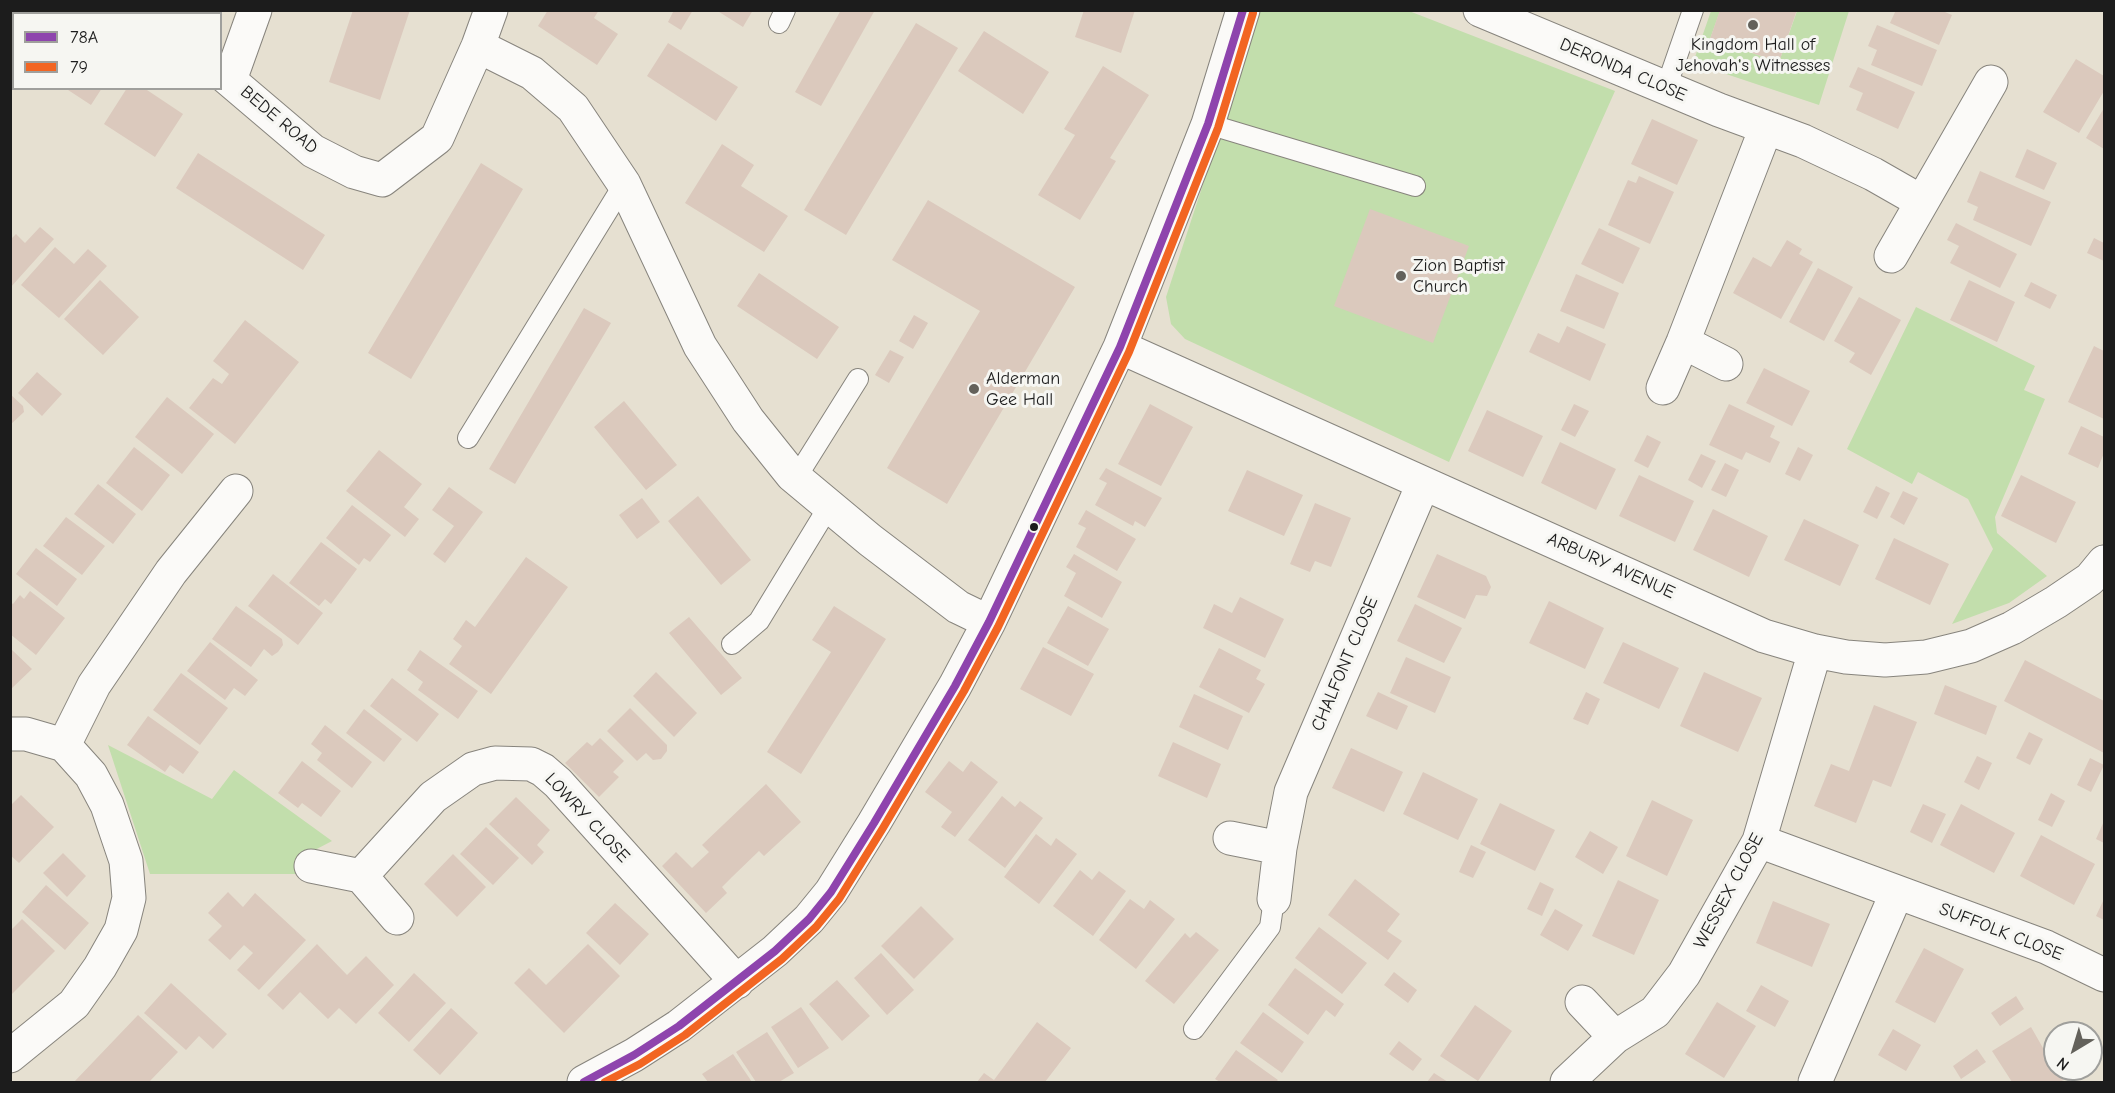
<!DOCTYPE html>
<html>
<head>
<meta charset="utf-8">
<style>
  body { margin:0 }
  #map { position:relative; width:2115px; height:1093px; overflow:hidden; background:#e6e0d1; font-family:"Comic Neue",sans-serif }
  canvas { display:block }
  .frame { position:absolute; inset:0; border:12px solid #1c1c1c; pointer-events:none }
  .legend { position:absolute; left:12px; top:12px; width:210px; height:78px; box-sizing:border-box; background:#f6f6f2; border:2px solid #9f9f9c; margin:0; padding:8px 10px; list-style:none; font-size:18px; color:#1c1c1c }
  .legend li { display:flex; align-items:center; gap:12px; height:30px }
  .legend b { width:30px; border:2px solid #9f9f9c }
  .north { position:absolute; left:2043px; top:1021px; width:60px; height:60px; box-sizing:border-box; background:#f6f6f2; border:2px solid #9f9f9c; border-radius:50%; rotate:218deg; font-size:16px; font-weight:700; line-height:24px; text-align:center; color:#1c1c1c }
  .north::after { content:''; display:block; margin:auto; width:21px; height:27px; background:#63615b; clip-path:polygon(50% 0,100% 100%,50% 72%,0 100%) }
</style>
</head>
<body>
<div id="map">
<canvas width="2115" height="1093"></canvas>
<div class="frame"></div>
<ul class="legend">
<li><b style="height:8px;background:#8e44ad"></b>78A</li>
<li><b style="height:8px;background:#f26522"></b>79</li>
</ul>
<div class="north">N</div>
</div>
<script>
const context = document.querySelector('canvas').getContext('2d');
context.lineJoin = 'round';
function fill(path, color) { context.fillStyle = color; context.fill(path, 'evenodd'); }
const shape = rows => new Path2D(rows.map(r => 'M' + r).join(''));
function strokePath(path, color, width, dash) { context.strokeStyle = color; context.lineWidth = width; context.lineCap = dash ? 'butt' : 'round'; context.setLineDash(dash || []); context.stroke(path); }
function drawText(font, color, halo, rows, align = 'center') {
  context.font = font + ' "Comic Neue",sans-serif'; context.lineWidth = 6; context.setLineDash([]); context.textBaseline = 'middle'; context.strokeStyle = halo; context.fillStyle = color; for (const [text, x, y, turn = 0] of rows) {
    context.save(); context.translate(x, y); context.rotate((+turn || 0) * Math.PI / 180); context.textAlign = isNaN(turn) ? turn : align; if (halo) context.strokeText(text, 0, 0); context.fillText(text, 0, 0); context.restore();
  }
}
fill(shape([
  [1260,11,1409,11,1615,91,1449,462,1185,339,1171,324,1166,297],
  [1711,11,1720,11,1710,39,1779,62,1797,11,1849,11,1819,105,1693,63],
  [1916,307,2035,366,2024,390,2045,399,1995,517,1997,533,2047,576,2009,603,1952,624,1993,549,1968,499,1918,472,1912,484,1847,449],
  [108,745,212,799,234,770,332,841,311,852,306,874,150,874]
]), '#c2deac');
fill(shape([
  [10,10,56,10,54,14,14,14,14,45,10,43],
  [353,10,410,10,380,100,329,82],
  [548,10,599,10,594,18,618,34,597,65,538,26],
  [674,10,693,10,681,30,668,22],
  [716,10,753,10,743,27],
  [841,10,875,10,821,106,795,92],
  [1084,10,1135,10,1121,53,1075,37],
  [1720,10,1797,10,1779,62,1710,39],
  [1896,10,1945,10,1945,12,1952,15,1939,45,1890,23],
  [916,23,958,48,846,235,804,210],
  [1877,25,1937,50,1922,86,1871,65,1877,50,1868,46],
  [984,31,1049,72,1023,114,958,71],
  [668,43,738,87,716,121,647,76],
  [2076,59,2104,76,2104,91,2079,133,2043,112],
  [1103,66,1149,95,1110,158,1116,161,1080,220,1038,195,1075,135,1064,129],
  [1858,67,1915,92,1898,129,1856,110,1863,93,1849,87],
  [65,88,102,88,91,105],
  [127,88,144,88,183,114,155,157,104,124],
  [2104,108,2104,149,2086,138],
  [1652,119,1698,140,1677,185,1631,164],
  [722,144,754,165,741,186,788,216,764,252,685,203],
  [2027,149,2057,163,2044,190,2015,177],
  [198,153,325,235,303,270,176,188],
  [481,163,523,189,411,379,368,353],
  [1980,171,2051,202,2031,246,1973,220,1978,207,1967,202],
  [1639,176,1674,192,1650,244,1608,225,1628,180,1636,183],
  [928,200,1075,287,947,504,887,468,980,311,892,260],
  [1370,209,1469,246,1433,343,1334,306],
  [1956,223,2017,254,2000,288,1950,263,1959,246,1947,240],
  [40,227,54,239,10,288,10,240,16,234,25,243],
  [1599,228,1640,248,1623,284,1581,264],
  [2094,238,2104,243,2104,261,2087,253],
  [1787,240,1802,249,1799,254,1813,262,1781,319,1733,293,1753,257,1771,267],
  [55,247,74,264,88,249,107,266,59,318,21,285],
  [1818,268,1853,287,1824,341,1789,322],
  [759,273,839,327,817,359,737,306],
  [1576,274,1619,293,1604,329,1560,311],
  [100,280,139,317,103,355,64,319],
  [1969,280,2015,302,1997,342,1950,320],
  [2031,282,2057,295,2050,309,2024,296],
  [1859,297,1901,320,1871,375,1849,362,1855,353,1834,341],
  [584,308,611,323,515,484,489,469],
  [914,315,928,323,913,349,899,341],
  [245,320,299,362,235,444,189,408,213,378,222,384,229,374,213,361],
  [1567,326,1606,344,1590,381,1529,352,1538,333,1559,343],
  [2094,346,2104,351,2104,419,2068,402],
  [890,350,904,357,889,383,875,375],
  [1764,368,1810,391,1792,426,1746,403],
  [37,372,62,394,42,416,18,393],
  [10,394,23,406,24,412,10,425],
  [167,397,214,434,182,474,135,437],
  [624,401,677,465,646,490,594,427],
  [1150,404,1193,427,1161,486,1118,464],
  [1574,404,1589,411,1575,437,1561,430],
  [1729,404,1775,426,1770,437,1780,442,1770,463,1746,452,1742,460,1709,445],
  [1487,410,1543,436,1523,477,1468,451],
  [2081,426,2104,437,2104,453,2098,468,2068,454],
  [1647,435,1661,442,1648,468,1634,461],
  [1560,442,1616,469,1596,510,1541,483],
  [134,447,170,475,142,511,106,483],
  [1798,447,1813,455,1800,481,1785,474],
  [379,450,422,484,404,507,419,519,405,537,346,491],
  [1701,454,1716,461,1702,488,1688,480],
  [1725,463,1739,470,1726,497,1711,490],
  [1106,468,1162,498,1145,527,1135,521,1133,526,1095,505,1107,483,1099,479],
  [1247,470,1303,495,1284,536,1228,511],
  [1639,475,1694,501,1675,542,1619,516],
  [2021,475,2076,502,2056,543,2001,516],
  [98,484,136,514,113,544,74,514],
  [1876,486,1890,493,1877,519,1863,512],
  [449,487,483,512,445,563,433,554,454,526,432,510],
  [1903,491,1918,498,1904,525,1890,517],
  [698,496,751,560,721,585,668,521],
  [642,498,660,522,637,539,619,515],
  [1315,503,1351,518,1331,567,1315,561,1310,572,1290,564],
  [352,505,391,535,370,562,364,558,359,565,326,538],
  [1713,509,1768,536,1749,577,1693,550],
  [1086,510,1136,539,1117,571,1076,547,1086,528,1078,524],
  [66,517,105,546,82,575,43,546],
  [1804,519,1859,545,1840,586,1784,560],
  [1894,538,1949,564,1930,605,1875,579],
  [321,542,357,569,331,604,325,599,319,606,289,583],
  [36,548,77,579,57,606,16,574],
  [1074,554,1122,582,1102,618,1064,596,1076,573,1066,567],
  [1437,554,1486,576,1491,587,1487,596,1476,595,1465,619,1417,597],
  [526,557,568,587,491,694,449,664,462,646,453,639,466,620,475,627],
  [273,574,323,613,298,645,248,606],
  [30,591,65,618,36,655,10,634,10,602,13,604,20,595,24,599],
  [1240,597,1284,619,1265,658,1203,628,1214,604,1232,613],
  [1549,601,1604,628,1585,669,1529,643],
  [1415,604,1462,628,1444,663,1397,641],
  [236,606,282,639,283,645,278,652,272,656,264,649,251,667,212,639],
  [834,606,886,639,801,774,767,752,831,652,812,640],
  [1068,606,1109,629,1088,666,1047,643],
  [689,617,742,678,721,695,669,633],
  [210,642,258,680,245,696,234,688,225,700,187,671],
  [1623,642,1679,668,1659,709,1603,683],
  [1043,647,1094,674,1071,716,1020,689],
  [10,648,32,669,10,690],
  [1219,648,1261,670,1256,679,1265,684,1249,713,1199,687],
  [420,650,478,691,458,719,418,690,423,682,407,670],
  [1406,657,1451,677,1435,713,1390,693],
  [2025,660,2104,701,2104,753,2004,701],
  [656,672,697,713,674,737,633,696],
  [1704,672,1762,698,1738,752,1680,726],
  [181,673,228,708,200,745,153,710],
  [392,678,439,714,417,742,370,706],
  [1945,685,1997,706,1986,735,1934,714],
  [1378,692,1408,706,1397,730,1366,716],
  [1586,692,1600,699,1588,725,1573,719],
  [1194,694,1243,716,1228,750,1179,727],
  [1874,705,1917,722,1891,787,1873,780,1856,823,1814,806,1831,764,1849,771],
  [630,708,667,745,667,751,661,759,653,760,646,753,637,761,607,731],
  [364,709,402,739,384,762,346,733],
  [148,716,199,752,183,774,170,765,165,772,127,745],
  [325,725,372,762,352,788,317,760,322,753,311,744],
  [2029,732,2043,739,2030,765,2016,758],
  [600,738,624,761,613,772,619,777,599,797,565,763,587,742,592,746],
  [1173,742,1221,764,1207,798,1158,776],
  [1351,748,1403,772,1384,812,1332,788],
  [1977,756,1992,763,1979,790,1964,782],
  [2090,758,2104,765,2091,792,2077,785],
  [302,761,341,791,321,817,302,803,298,808,278,793],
  [949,761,963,772,971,761,998,782,955,837,941,827,952,812,925,792],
  [1423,772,1478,799,1458,840,1403,814],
  [766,784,801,822,764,856,759,851,732,877,722,887,727,893,706,913,662,866,676,852,692,868,709,852,702,845],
  [2051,793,2065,801,2052,827,2038,820],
  [21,795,54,827,19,863,10,855,10,806],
  [1002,796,1015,807,1020,801,1043,818,1005,868,968,840],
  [516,797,550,830,537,845,544,852,532,865,489,824],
  [1652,800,1693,820,1667,876,1626,856],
  [1500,803,1555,830,1535,871,1480,844],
  [1923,804,1946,814,1932,843,1910,832],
  [1961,804,2015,833,1994,873,1940,845],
  [2104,821,2104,843,2096,839],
  [486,827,519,858,493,885,460,854],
  [1590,831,1618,847,1603,874,1575,857],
  [1036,834,1051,846,1056,838,1077,854,1039,904,1004,877],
  [2041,835,2095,864,2074,905,2020,876],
  [1471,845,1486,852,1473,878,1459,872],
  [63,853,86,876,67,897,43,873],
  [453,854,486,887,457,917,424,884],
  [1080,870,1092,880,1099,871,1126,891,1093,936,1053,906],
  [1355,879,1400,914,1387,931,1402,941,1388,960,1328,915],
  [1618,880,1659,900,1634,955,1592,936],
  [1540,882,1554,889,1542,916,1527,909],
  [46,885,89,923,65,950,22,912],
  [228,892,243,907,255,893,306,940,259,990,237,970,253,953,244,945,230,960,208,940,222,926,208,913],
  [1130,899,1144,909,1150,900,1175,919,1136,969,1099,940],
  [2104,899,2104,920,2096,916],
  [1773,901,1830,924,1812,967,1756,943],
  [615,903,649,934,620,965,586,933],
  [921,906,954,939,914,979,881,946],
  [1555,909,1583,925,1568,951,1540,935],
  [22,919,55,951,10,996,10,931],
  [1319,927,1367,963,1342,994,1295,958],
  [1196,932,1219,950,1174,1004,1145,981,1185,933,1190,938],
  [317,944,347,975,366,956,394,985,356,1024,339,1008,328,1019,300,992,283,1010,267,995],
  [588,944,620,976,564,1033,514,983,529,968,546,985],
  [1924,948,1964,969,1935,1023,1895,1002],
  [881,953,914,990,887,1015,854,978],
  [1295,968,1344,1004,1335,1017,1326,1010,1308,1035,1268,1005],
  [1394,972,1417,990,1408,1003,1384,985],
  [414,973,446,1003,409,1042,378,1013],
  [837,980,870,1016,842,1041,809,1004],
  [171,983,227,1034,213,1049,199,1036,186,1050,144,1013],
  [1761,985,1789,1001,1775,1027,1746,1011],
  [2016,996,2024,1009,2000,1026,1991,1013],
  [1717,1002,1756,1026,1724,1078,1685,1054],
  [1475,1005,1512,1031,1478,1081,1440,1056],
  [801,1007,829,1048,798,1068,771,1027],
  [451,1008,478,1033,440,1075,413,1050],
  [1263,1012,1304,1042,1282,1073,1240,1043],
  [138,1015,178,1052,149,1082,74,1082],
  [1037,1022,1071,1048,1045,1082,977,1082,984,1073,994,1080],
  [2031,1027,2055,1069,2064,1080,2059,1082,2012,1082,1992,1051],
  [1893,1029,1921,1045,1906,1071,1878,1055],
  [767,1032,794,1073,779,1082,756,1082,736,1052],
  [1399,1041,1422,1059,1413,1071,1389,1054],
  [1977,1049,1986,1062,1961,1079,1953,1066],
  [1236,1050,1278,1080,1276,1082,1220,1082,1215,1079],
  [733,1054,752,1082,708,1082,702,1074],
  [1434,1073,1448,1082,1427,1082]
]), '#dbc9bd');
const lane = shape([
  [779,23,785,10],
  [1666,88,1693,10],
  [1208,124,1415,186],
  [468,438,624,184],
  [796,478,858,379],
  [732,644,759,621,829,506],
  [1194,1029,1270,927,1274,899]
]);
const street = shape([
  [150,10,153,14],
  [1480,10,1719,110,1803,141,1873,174,1922,202],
  [478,46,532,73,573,108,624,184,700,346,748,420,792,475,870,540,958,607,989,622],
  [220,72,313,151,354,172,382,180,437,138,478,46,491,10],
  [230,80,255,10],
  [1891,256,1991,82],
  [1683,342,1726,364],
  [1120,347,1764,636,1815,651,1846,657,1885,660,1926,657,1971,646,2012,628,2056,602,2090,579,2104,562],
  [1663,388,1683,342,1766,128],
  [10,734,26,734,64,745,91,775,107,805,126,861,129,898,121,930,100,967,74,1004,10,1056],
  [64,745,94,685,171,572,236,491],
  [1230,838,1280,848],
  [1759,841,2046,947,2104,975],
  [311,866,361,876,397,918],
  [361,876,433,797,473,769,495,763,531,764,543,770,558,783,737,982],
  [1274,899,1280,848,1291,792,1423,484],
  [1582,1002,1615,1037],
  [584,1082,634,1055,679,1026,775,951,809,919,831,892,874,823,955,686,989,622,1120,347,1208,124,1243,10],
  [1567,1082,1615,1037,1655,1012,1684,974,1759,841,1815,651],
  [1815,1082,1897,892]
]);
strokePath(lane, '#87847d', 22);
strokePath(street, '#87847d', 35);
strokePath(lane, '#fbfaf8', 20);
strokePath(street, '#fbfaf8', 33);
strokePath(shape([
  [584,1082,634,1055,679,1026,775,951,809,919,831,892,874,823,955,686,989,622,1120,347,1208,124,1243,10]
]), '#8e44ad', 8);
strokePath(shape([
  [605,1082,640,1064,685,1035,782,959,816,927,839,899,883,828,964,691,998,627,1129,352,1218,128,1253,13]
]), '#f26522', 8);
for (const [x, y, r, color] of [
  [1753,25,6,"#63615b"],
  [1401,276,6,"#63615b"],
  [974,389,6,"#63615b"],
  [1034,527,5,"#1c1c1c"]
]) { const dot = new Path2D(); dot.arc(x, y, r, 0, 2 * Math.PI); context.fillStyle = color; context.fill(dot); strokePath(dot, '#f6f6f2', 2); }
drawText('18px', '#1c1c1c', '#f6f6f2', [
  ["Kingdom Hall of",1753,45,"center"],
  ["Jehovah's Witnesses",1753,66,"center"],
  ["Zion Baptist",1413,266],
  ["Church",1413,287],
  ["Alderman",986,379],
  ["Gee Hall",986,400]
], 'left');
drawText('18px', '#1c1c1c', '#f6f6f2', [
  ["DERONDA CLOSE",1623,70,23],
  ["BEDE ROAD",279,120,40],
  ["ARBURY AVENUE",1611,566,24],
  ["CHALFONT CLOSE",1345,664,-67],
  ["LOWRY CLOSE",587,818,47],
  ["WESSEX CLOSE",1729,891,-62],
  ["SUFFOLK CLOSE",2001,932,21]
]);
</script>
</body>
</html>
